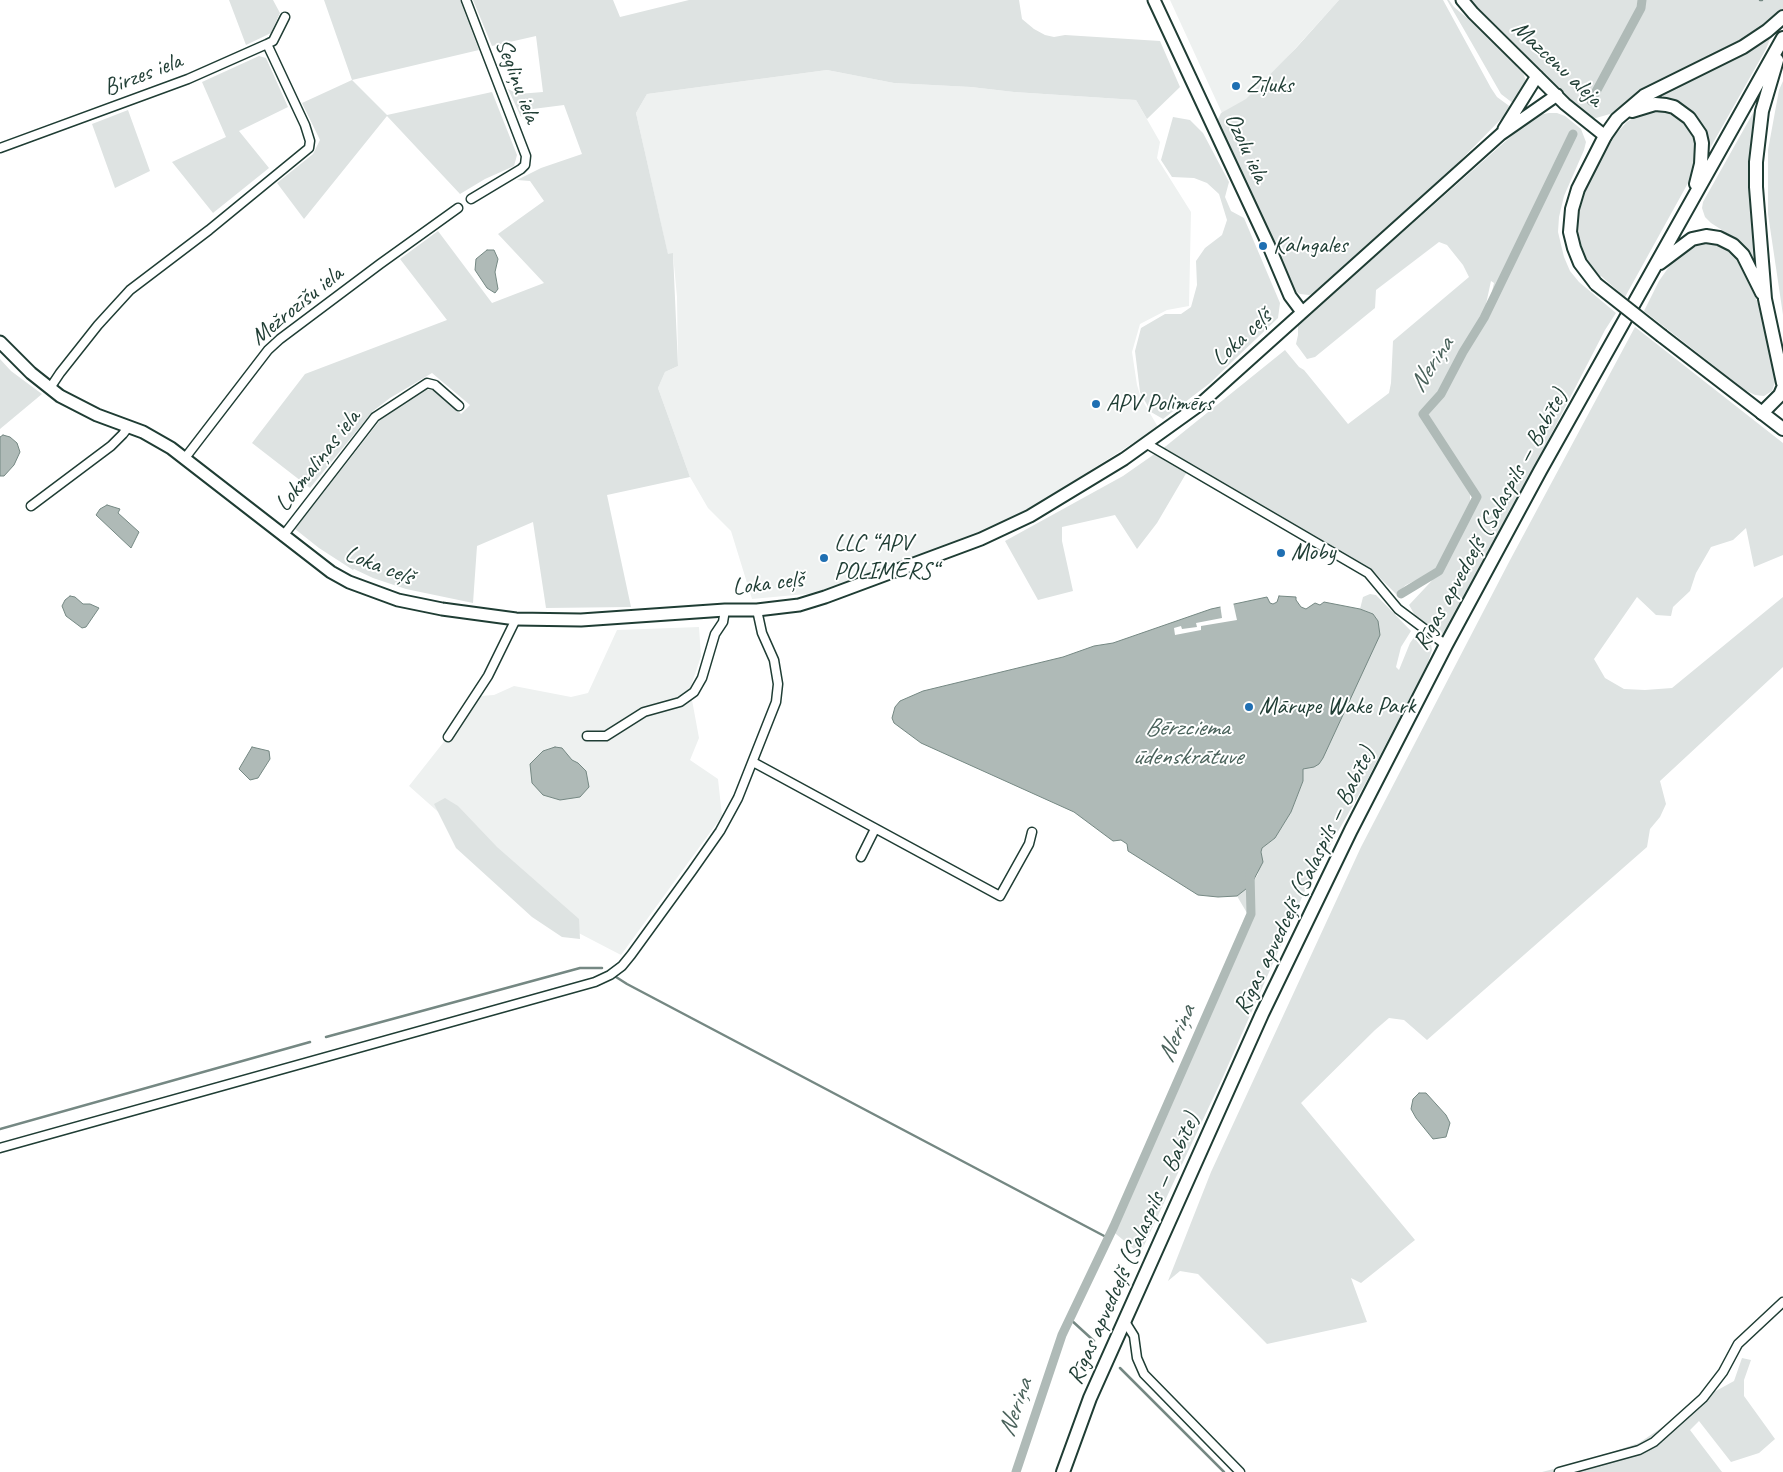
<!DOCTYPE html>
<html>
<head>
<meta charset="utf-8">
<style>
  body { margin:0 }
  canvas { display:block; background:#fff }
</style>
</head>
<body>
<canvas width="1783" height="1472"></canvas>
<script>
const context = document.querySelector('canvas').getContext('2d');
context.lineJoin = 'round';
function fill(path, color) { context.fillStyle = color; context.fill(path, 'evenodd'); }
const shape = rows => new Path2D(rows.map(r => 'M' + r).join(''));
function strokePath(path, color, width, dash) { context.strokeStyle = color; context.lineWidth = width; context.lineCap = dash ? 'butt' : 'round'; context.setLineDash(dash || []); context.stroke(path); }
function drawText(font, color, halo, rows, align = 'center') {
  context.font = font + ' Caveat,sans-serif'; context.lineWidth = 4; context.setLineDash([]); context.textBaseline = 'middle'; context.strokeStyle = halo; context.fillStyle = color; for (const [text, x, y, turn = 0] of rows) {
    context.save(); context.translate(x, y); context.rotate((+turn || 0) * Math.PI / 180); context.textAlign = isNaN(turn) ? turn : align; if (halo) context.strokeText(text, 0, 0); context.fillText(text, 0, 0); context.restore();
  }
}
fill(shape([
  [1170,0,1339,0,1227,124],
  [827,70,894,83,971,87,1014,92,1136,100,1160,142,1157,158,1191,212,1189,306,1167,310,1140,324,1132,352,1137,385,1141,398,1158,427,1019,516,944,547,817,593,752,599,731,531,708,508,690,477,658,388,665,372,678,366,677,297,673,254,668,255,636,113,647,94],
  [699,627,701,656,690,689,699,738,690,760,718,779,722,816,621,955,569,928,409,786,480,696,494,695,514,686,571,697,588,693,617,630]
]), '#eef1f0');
fill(shape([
  [229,0,273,0,280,13,271,33,246,45],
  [324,0,460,0,479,50,352,80,387,115,492,92,517,155,514,166,485,179,460,194,387,116,304,219,277,183,313,154,320,140,302,103,352,80],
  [473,0,613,0,620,17,689,0,1019,0,1022,19,1034,29,1045,35,1054,37,1065,35,1160,41,1180,87,1147,119,1136,100,1014,92,971,87,894,83,827,70,647,94,636,113,668,254,673,253,678,366,665,372,658,388,690,477,607,495,631,607,546,608,533,522,477,546,473,603,406,589,373,578,354,569,353,570,319,548,295,529,381,419,426,389,436,391,461,414,470,405,432,373,390,398,373,411,310,488,252,443,305,374,447,320,400,259,438,231,492,303,544,283,498,234,544,201,530,181,517,180,541,168,582,154,564,105,525,110,521,117,508,89,518,94,543,92,536,36,492,46],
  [1339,0,1443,0,1491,88,1497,97,1512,108,1444,177,1319,291,1309,295,1300,294,1293,290,1218,126,1218,119,1221,113,1246,99,1297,47],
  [1447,0,1449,0,1454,7,1491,38,1521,67,1526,81,1524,87,1514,104,1501,94],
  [1470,0,1783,0,1783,9,1749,38,1638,95,1610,114,1596,118,1590,117,1581,110,1478,11],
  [1772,34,1766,49,1709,150,1704,132,1670,100,1664,98,1661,93],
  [259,56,266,58,288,107,239,131,269,168,213,213,172,162,226,137,202,82],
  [1783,81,1783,315,1768,214,1768,150,1779,90],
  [1758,104,1752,143,1750,181,1756,262,1754,262,1748,250,1739,241,1711,223,1705,217,1702,208,1703,202],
  [1651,109,1669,111,1688,124,1694,135,1697,148,1697,158,1693,174,1625,297,1601,276,1600,277,1586,259,1578,238,1579,213,1585,191,1612,138,1627,122,1643,111],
  [128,110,150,171,115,188,92,124],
  [1549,113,1557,113,1565,116,1581,129,1586,142,1584,150,1564,196,1559,217,1558,232,1564,257,1570,271,1579,282,1616,313,1605,330,1448,634,1442,636,1416,617,1409,605,1440,572,1479,498,1430,420,1428,413,1443,396,1465,353,1485,321,1494,283,1491,281,1483,318,1460,355,1441,393,1423,414,1470,492,1470,506,1435,571,1406,585,1396,594,1373,571,1191,465,1157,523,1137,549,1115,515,1062,527,1062,541,1073,591,1038,600,1005,541,1123,476,1166,446,1285,350,1299,367,1304,370,1348,424,1389,393,1391,383,1393,341,1469,277,1463,265,1447,245,1439,242,1376,290,1375,308,1315,357,1307,359,1296,344,1298,335,1298,325,1516,132,1539,115],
  [1173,117,1190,120,1203,133,1229,182,1225,197,1231,211,1244,218,1280,303,1278,318,1210,383,1163,419,1151,412,1140,392,1135,351,1141,328,1165,314,1181,314,1191,307,1197,285,1196,261,1205,248,1222,235,1227,220,1219,194,1207,183,1194,178,1172,177,1161,160],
  [1706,243,1715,244,1727,248,1737,257,1747,274,1764,320,1775,376,1775,382,1772,391,1764,396,1755,395,1745,390,1644,311,1659,281,1675,258,1688,248],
  [1635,327,1783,443,1783,555,1754,567,1746,528,1733,540,1711,547,1696,573,1690,591,1673,607,1671,616,1656,615,1637,597,1594,659,1605,678,1624,689,1645,690,1672,688,1783,597,1783,667,1660,781,1666,804,1660,817,1650,829,1647,847,1427,1040,1404,1020,1389,1018,1375,1030,1301,1103,1415,1240,1361,1283,1351,1278,1367,1322,1267,1344,1198,1274,1180,1271,1168,1281,1211,1172,1361,847,1509,562],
  [0,359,11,371,42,394,0,429],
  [1370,594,1376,595,1411,631,1401,647,1396,667,1399,670,1410,643,1415,636,1421,635,1431,644,1432,650,1427,665,1365,784,1307,886,1222,1079,1140,1254,1110,1229,1247,913,1237,896,1251,885,1258,874,1262,848,1275,838,1291,812,1303,781,1303,769,1319,764,1328,746,1373,614,1360,609,1363,597],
  [445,798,458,806,497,847,579,919,580,939,562,937,532,917,456,848,434,804],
  [1742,1358,1751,1360,1744,1380,1744,1396,1775,1439,1759,1453,1731,1462,1699,1421,1690,1430,1722,1472,1542,1472,1588,1460,1639,1443,1689,1409,1709,1398,1714,1392,1734,1381]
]), '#dee3e2');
const water = shape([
  [487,250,494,250,498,259,495,272,498,289,495,293,487,288,475,270,476,259,487,250],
  [3,435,10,437,17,443,20,452,14,465,4,476,0,476,0,437,3,435],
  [107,505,120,509,118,513,139,532,131,548,96,515,100,509,107,505],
  [70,596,75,597,83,604,90,604,99,608,86,627,82,628,66,616,62,606,65,600,70,596],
  [1279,596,1296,597,1296,600,1301,607,1306,609,1315,603,1320,605,1324,602,1360,609,1373,614,1378,621,1380,635,1323,758,1319,764,1314,767,1303,769,1303,781,1291,812,1275,838,1262,848,1261,852,1263,862,1251,885,1237,896,1218,897,1198,895,1128,851,1127,844,1121,840,1113,841,1074,812,921,743,894,723,892,718,895,707,900,701,923,691,1063,657,1094,646,1113,643,1211,609,1267,597,1270,603,1273,604,1277,602,1279,596],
  [252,747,269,751,270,759,258,778,250,780,239,769,252,747],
  [555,747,562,748,572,760,578,763,586,771,589,787,580,797,560,800,543,795,532,783,530,764,543,751,555,747],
  [1419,1093,1426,1093,1446,1115,1450,1123,1446,1137,1433,1139,1416,1118,1411,1109,1413,1099,1419,1093]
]);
fill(water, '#afbab7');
strokePath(water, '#758883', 1);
fill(shape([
  [1233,602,1237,620,1201,626,1201,630,1175,635,1174,628,1181,626,1182,629,1197,627,1196,623,1222,618,1220,604]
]), '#fff');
strokePath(shape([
  [1760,0,1762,0],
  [616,977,627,984,1108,1238],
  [326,1037,580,968,602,968],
  [0,1129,310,1042],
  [1070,1319,1094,1341],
  [1120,1368,1224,1472]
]), '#758883', 2.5);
strokePath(shape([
  [1591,101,1641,8,1642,0],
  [1401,594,1439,571,1477,497,1423,414,1441,394,1463,352,1484,318,1573,134],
  [1016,1472,1062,1335,1114,1226,1251,914,1250,873]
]), '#afbab7', 9);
const minor = shape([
  [466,0,526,156,525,165,521,169,471,199],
  [0,148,188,79,267,44,273,41,285,17],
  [50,388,60,373,98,325,130,290,209,230,309,148,310,141,305,125,267,44],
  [1147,444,1368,573,1398,609,1446,645],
  [185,458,268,350,280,339,380,264,458,208],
  [31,506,111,446,123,434,129,426],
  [283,536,375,417,427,383,435,385,459,406],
  [587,736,606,736,644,712,680,702,694,692,702,678,715,634,723,622,725,610],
  [448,737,488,676,516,619],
  [753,762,1000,896,1029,844,1032,832],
  [861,857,875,829],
  [0,1148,595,982,610,975,622,966,631,955,692,871,720,831,738,798,776,702,778,684,774,660,762,633,757,610],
  [1124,1320,1134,1336,1137,1358,1144,1374,1240,1472],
  [1559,1472,1639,1450,1654,1442,1703,1398,1723,1372,1738,1344,1783,1302]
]);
const secondary = shape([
  [1154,0,1268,244,1290,296,1302,312],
  [1462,0,1473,13,1565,104,1605,136],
  [1504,129,1537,76],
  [0,342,31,373,60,396,97,415,143,432,171,448,331,572,349,582,398,600,442,609,516,619,581,620,725,610,757,610,799,605,825,597,981,539,1030,516,1124,459,1198,406,1501,134,1557,95]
]);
const primary = shape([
  [1596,284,1580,263,1574,248,1570,232,1572,209,1578,189,1605,136],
  [1662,336,1783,429]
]);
const trunk = shape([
  [1777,60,1762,111,1756,162,1756,187,1765,299,1783,383],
  [1632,111,1655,104,1666,105,1674,107,1689,118,1700,134,1702,143,1701,164,1696,184],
  [1605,136,1617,119,1644,96,1743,47,1767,31,1783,17],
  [1660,263,1692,239,1706,236,1719,238,1733,245,1743,255,1762,293],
  [1762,413,1780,395,1783,388],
  [1063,1472,1090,1398,1262,1014,1351,830,1446,645,1540,471,1783,38]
]);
strokePath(minor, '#1f3d34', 11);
strokePath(secondary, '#1f3d34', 15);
strokePath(primary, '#1f3d34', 16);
strokePath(trunk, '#1f3d34', 16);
strokePath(minor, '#fff', 8);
strokePath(secondary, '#fff', 11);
strokePath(primary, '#fff', 12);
strokePath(trunk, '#fff', 12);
const primaryBridge = shape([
  [1596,284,1662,336]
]);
strokePath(primaryBridge, '#1f3d34', 16, []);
strokePath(primaryBridge, '#fff', 12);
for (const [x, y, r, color] of [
  [1236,86,5,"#1f6fb2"],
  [1263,246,5,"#1f6fb2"],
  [1096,404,5,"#1f6fb2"],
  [1281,553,5,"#1f6fb2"],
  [824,558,5,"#1f6fb2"],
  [1249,707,5,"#1f6fb2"]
]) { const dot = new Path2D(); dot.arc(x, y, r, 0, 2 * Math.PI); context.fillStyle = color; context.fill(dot); strokePath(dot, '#fff', 2); }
drawText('24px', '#1f3d34', '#fff', [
  ["Mazcenu aleja",1557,64,43],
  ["Birzes iela",143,75,-21],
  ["Segliņu iela",517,81,69],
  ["Ozolu iela",1246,148,65],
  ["Mežrozīšu iela",297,306,-39],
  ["Loka ceļš",1242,338,-43],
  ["Lokmaliņas iela",318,461,-52],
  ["Rīgas apvedceļš (Salaspils — Babīte)",1491,520,-61],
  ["Loka ceļš",379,566,21],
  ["Loka ceļš",768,584,-7],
  ["Rīgas apvedceļš (Salaspils — Babīte)",1305,881,-64],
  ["Rīgas apvedceļš (Salaspils — Babīte)",1134,1249,-66]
]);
drawText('24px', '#1f3d34', '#fff', [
  ["Zīļuks",1246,86],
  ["Kalngales",1273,246],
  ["APV Polimērs",1106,404],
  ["LLC “APV",834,544],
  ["POLIMĒRS“",834,572],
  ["Moby",1291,553],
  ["Mārupe Wake Park",1259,707]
], 'left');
drawText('italic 25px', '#4a625b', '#fff', [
  ["Neriņa",1432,365,-57],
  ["Bērzciema",1187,728],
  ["ūdenskrātuve",1187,757],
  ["Neriņa",1177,1034,-66],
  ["Neriņa",1016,1408,-71]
]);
</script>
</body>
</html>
